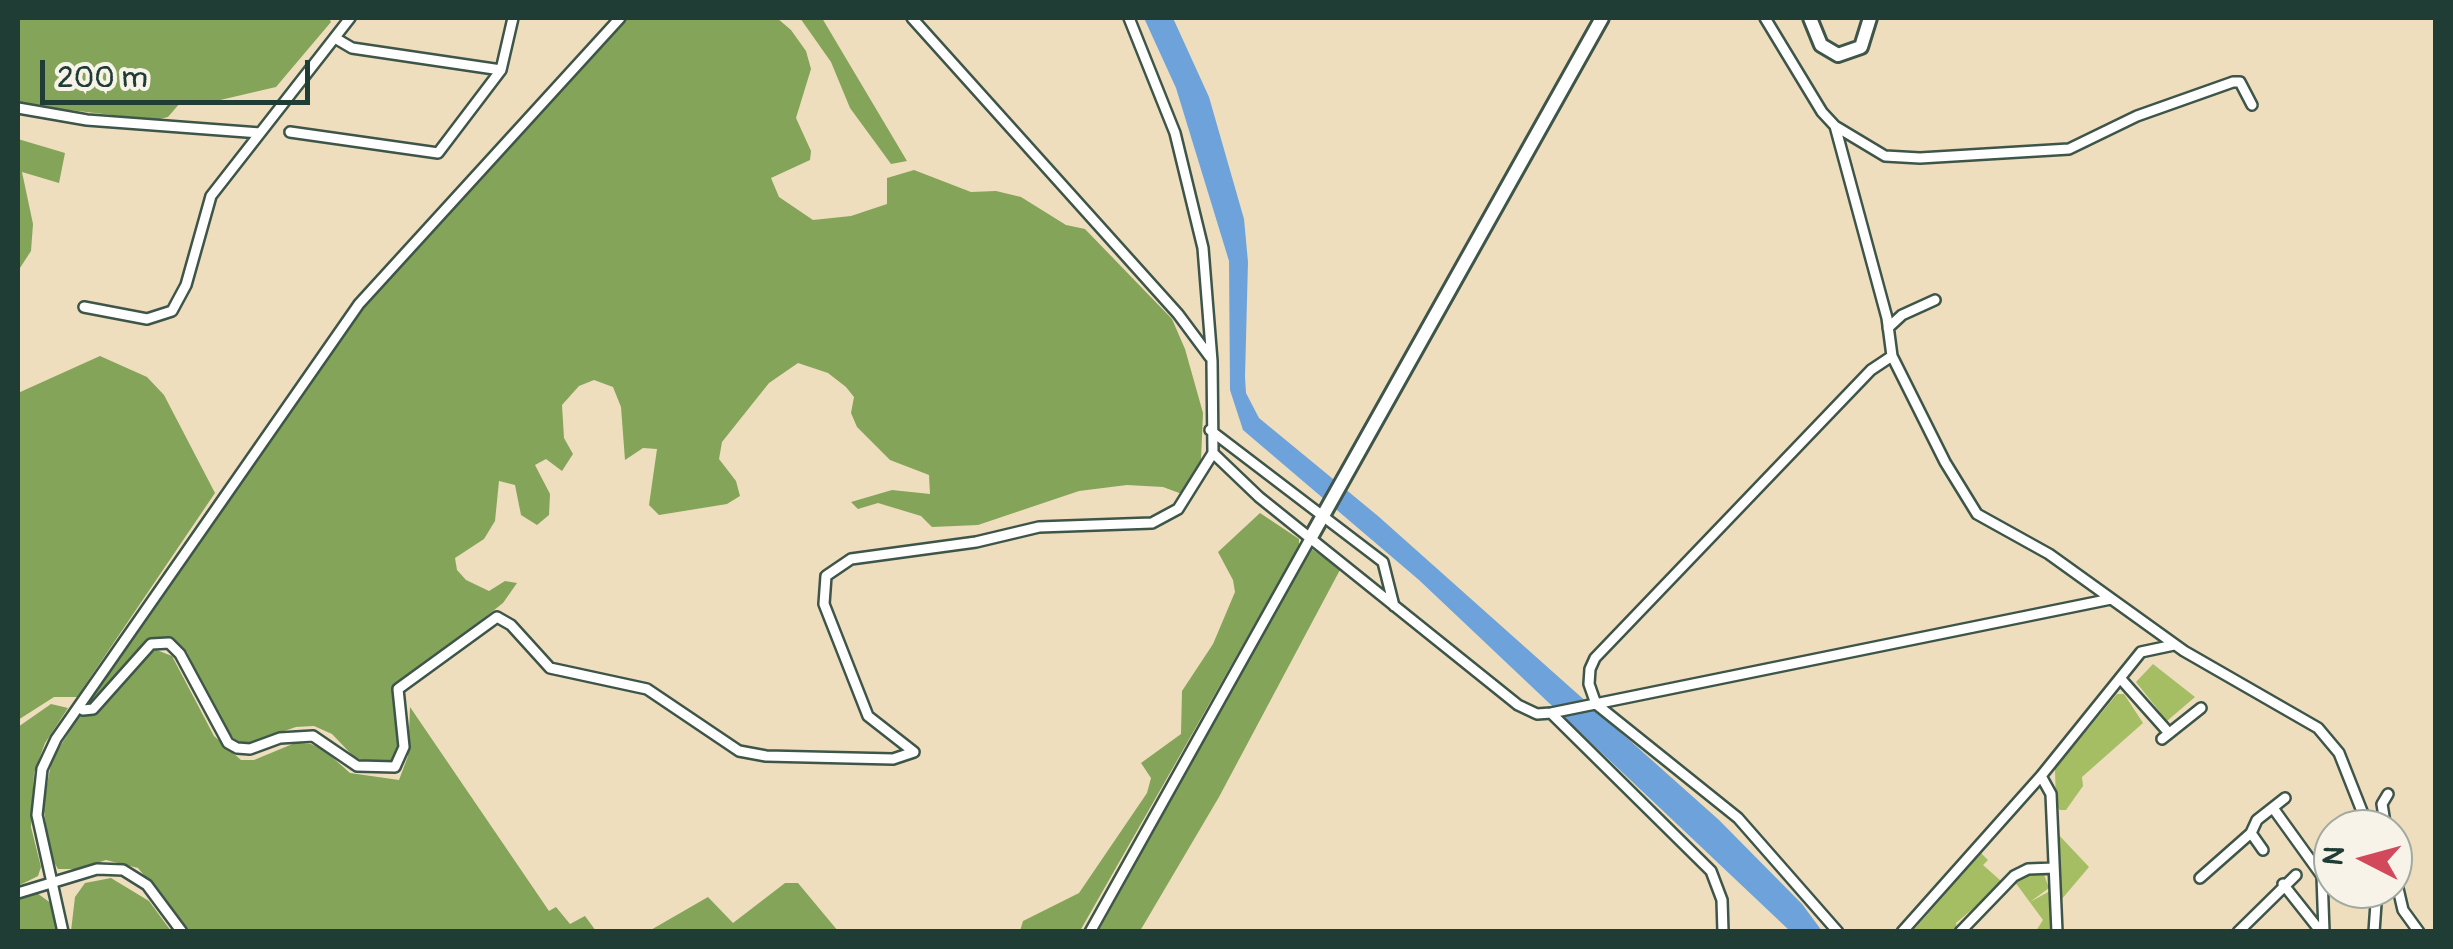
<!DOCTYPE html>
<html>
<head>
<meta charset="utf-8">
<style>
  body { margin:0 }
  #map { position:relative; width:2453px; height:949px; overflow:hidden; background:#eedebe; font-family:Pangolin,sans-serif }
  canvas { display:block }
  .frame { position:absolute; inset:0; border:20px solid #1f3d34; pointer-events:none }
  .north { position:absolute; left:2313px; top:809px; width:100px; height:100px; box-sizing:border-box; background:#f7f3e8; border:2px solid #a1aaa0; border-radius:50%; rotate:276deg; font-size:28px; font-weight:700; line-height:40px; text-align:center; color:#1f3d34 }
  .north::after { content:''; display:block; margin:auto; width:35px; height:45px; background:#d1495b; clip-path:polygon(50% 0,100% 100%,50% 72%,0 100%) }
  .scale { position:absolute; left:40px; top:60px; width:270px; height:45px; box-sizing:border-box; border:5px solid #1f3d34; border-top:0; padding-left:12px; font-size:30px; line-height:35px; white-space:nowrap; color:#1f3d34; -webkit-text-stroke:8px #f7f3e8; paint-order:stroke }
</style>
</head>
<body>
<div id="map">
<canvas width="2453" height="949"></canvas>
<div class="frame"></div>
<div class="north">N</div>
<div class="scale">200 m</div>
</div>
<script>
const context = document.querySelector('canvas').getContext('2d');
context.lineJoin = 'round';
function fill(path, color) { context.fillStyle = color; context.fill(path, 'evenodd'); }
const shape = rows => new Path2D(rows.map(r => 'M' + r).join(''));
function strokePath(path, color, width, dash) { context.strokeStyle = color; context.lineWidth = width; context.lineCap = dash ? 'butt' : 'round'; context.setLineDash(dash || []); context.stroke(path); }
fill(shape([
  [2153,664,2195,697,2167,721,2136,682],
  [2117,694,2124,694,2143,723,2082,777,2083,786,2066,810,2060,810,2056,806,2055,769],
  [2057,833,2089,867,2061,900,2059,898],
  [1981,853,1988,860,1983,865,2001,881,2000,886,1956,923,1957,931,1912,932],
  [2043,872,2049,888,2030,902,2050,891,2052,931,2036,931,2043,920,2015,882,2025,874]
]), '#a5bd63');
fill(shape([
  [18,18,329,18,331,22,276,87,203,104,180,103,168,117,155,120,18,104],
  [628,18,777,18,791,30,806,51,811,69,796,118,811,151,810,160,771,178,779,197,813,220,851,216,887,204,887,178,914,170,971,192,996,191,1021,197,1066,225,1085,229,1172,319,1185,349,1203,413,1201,460,1193,485,1182,494,1163,487,1127,485,1079,491,978,525,932,527,921,516,878,503,858,509,851,502,892,490,930,494,929,475,890,460,857,427,851,413,854,397,846,387,828,373,798,363,769,383,722,442,719,459,736,481,740,496,727,504,659,515,649,505,657,449,643,448,625,460,621,407,613,387,594,380,579,386,562,405,564,438,573,454,562,471,546,459,535,465,550,494,549,515,537,525,521,515,515,485,499,481,495,521,484,539,455,558,457,570,466,580,489,591,505,581,517,583,503,603,395,689,401,745,392,760,367,762,354,757,332,734,314,726,296,727,246,744,235,740,220,722,187,652,170,639,145,643,104,693,91,705,84,703,365,303],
  [800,18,822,18,907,161,891,164,850,108,831,62],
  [18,139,65,153,59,183,22,172,33,224,31,251,18,271],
  [100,356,147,377,164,395,215,493,77,697,54,697,18,720,18,393],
  [1260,513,1299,539,1299,546,1080,931,1020,931,1023,921,1079,893,1147,793,1151,778,1141,763,1181,734,1182,691,1213,644,1235,592,1233,580,1218,552],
  [1310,548,1341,568,1219,797,1140,931,1098,932],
  [154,649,172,656,214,736,241,760,254,760,295,743,311,744,324,750,350,773,399,780,408,756,410,707,549,911,556,907,570,924,585,916,596,931,190,931,138,868,106,860,79,869,58,869,51,857,43,805,52,759,80,715,99,710],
  [51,704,68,708,45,743,34,773,31,827,41,867,38,876,18,886,18,727],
  [111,878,149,901,171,931,71,931,75,897,85,883],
  [785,883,798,883,838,931,649,931,708,897,733,923],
  [37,893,52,904,57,931,18,932,18,897]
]), '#84a459');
fill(shape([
  [1144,18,1173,18,1209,97,1244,219,1248,262,1245,377,1246,393,1259,418,1378,516,1719,820,1802,904,1822,931,1790,931,1419,580,1243,430,1230,390,1229,261,1176,88]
]), '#6da3da');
const street = shape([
  [912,18,1178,314,1210,357],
  [1129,18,1175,133,1203,248,1212,361,1213,453,1259,497,1518,705,1537,714,1551,713,2111,599],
  [1765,18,1822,112,1835,126,1885,156,1920,158,2069,149,2137,116,2233,82,2240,82,2252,105],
  [335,38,352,48,501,70,513,18],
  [18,108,87,120,260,133],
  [1835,126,1887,318,1892,356],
  [290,132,438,153,501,70],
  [84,307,147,319,172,311,186,285,211,196,350,18],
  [1888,328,1902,315,1935,300],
  [1210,430,1383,562,1394,606],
  [2120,678,2169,733],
  [83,710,93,709,151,644,169,643,180,654,228,743,237,748,250,749,280,738,313,736,357,766,395,767,404,747,398,689,497,617,511,625,550,668,647,689,739,751,766,756,893,759,914,752,868,716,824,604,826,576,851,559,976,542,1039,527,1152,523,1178,509,1213,453],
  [1551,713,1711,871,1722,900,1723,932],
  [2162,739,2201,708],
  [2041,776,2051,794,2057,932],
  [2273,808,2322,876,2324,932],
  [2386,829,2382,804,2388,794],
  [2251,833,2263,850],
  [2393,867,2403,910,2419,932],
  [2200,878,2251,833,2257,820,2285,798],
  [2283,884,2321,932],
  [18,893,97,869,123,870,147,885,182,932],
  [63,932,37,815,42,769,56,739,359,304,620,18],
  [1090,932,1311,537],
  [1838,932,1738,818,1596,704,1589,684,1590,669,1595,658,1871,370,1892,356,1945,462,1977,514,2049,554,2184,651,2318,728,2339,753,2369,829],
  [1902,932,2041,776,2141,652,2174,645],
  [1960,932,2014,876,2028,869,2054,868],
  [2238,932,2296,875],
  [2374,932,2377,889]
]);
const secondary = shape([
  [1810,18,1821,45,1838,55,1861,47,1870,18],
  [1311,537,1602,18]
]);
strokePath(street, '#3e5549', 14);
strokePath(secondary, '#3e5549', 18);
strokePath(street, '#fff', 9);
strokePath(secondary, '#fff', 12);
</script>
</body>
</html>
